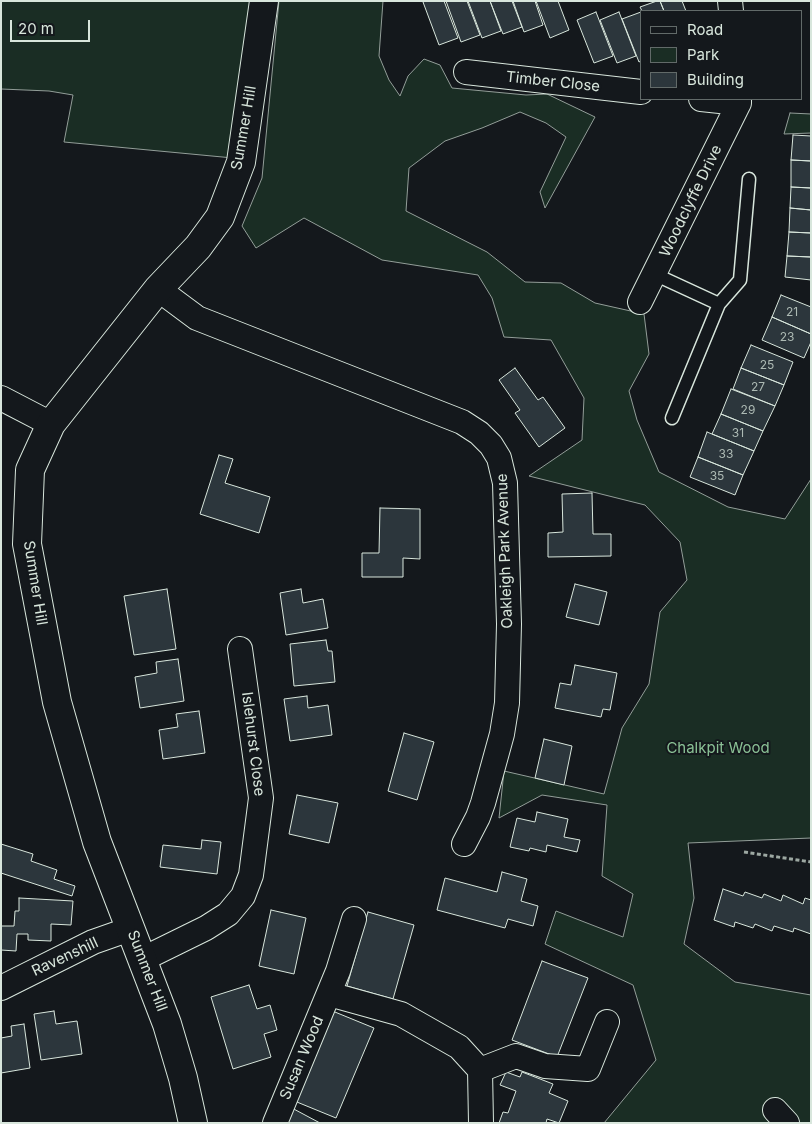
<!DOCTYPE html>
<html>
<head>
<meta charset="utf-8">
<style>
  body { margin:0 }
  #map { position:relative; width:812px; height:1124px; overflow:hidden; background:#14181c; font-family:Inter,sans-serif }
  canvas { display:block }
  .frame { position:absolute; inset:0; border:2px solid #d8e6dc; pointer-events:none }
  .legend { position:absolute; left:640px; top:10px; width:162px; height:90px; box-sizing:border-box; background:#14181c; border:1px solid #626a69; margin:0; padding:6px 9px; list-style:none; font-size:15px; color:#d8e6dc }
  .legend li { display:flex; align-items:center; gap:10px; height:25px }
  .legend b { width:25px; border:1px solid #626a69 }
  .scale { position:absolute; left:10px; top:20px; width:80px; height:22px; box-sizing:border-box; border:2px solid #d8e6dc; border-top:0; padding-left:6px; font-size:15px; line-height:18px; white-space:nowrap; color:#d8e6dc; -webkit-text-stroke:4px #14181c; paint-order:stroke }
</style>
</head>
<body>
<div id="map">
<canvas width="812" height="1124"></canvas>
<div class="frame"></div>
<ul class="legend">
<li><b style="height:6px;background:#14181c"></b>Road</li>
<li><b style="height:14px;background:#1a2d24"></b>Park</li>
<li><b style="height:14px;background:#2c363c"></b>Building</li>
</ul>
<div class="scale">20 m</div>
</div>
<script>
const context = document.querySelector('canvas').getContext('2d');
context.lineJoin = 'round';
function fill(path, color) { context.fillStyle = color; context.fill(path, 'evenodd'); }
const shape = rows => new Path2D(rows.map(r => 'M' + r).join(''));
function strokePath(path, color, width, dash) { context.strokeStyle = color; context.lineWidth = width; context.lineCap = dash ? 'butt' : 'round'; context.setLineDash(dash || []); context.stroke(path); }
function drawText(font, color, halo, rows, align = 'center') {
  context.font = font + ' Inter,sans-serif'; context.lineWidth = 4; context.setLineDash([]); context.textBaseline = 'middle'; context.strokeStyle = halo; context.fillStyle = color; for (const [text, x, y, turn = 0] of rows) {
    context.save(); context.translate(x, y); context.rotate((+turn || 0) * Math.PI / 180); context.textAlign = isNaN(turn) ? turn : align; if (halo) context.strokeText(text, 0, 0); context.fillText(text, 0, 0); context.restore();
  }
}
const green = shape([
  [1,1,256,1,233,158,64,142,73,95,49,91,1,89,1,1],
  [279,1,383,1,379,56,389,80,400,96,408,76,424,59,440,65,452,88,526,95,547,94,595,117,545,208,540,192,566,137,546,123,520,112,482,128,445,141,409,168,406,211,487,252,525,282,561,283,595,303,644,314,649,354,629,391,637,420,659,472,728,507,785,519,811,479,811,838,688,843,694,898,684,944,735,982,811,995,811,1123,604,1123,656,1060,633,985,545,944,556,911,623,937,633,894,602,876,607,805,542,795,499,818,504,771,604,794,622,728,649,684,660,612,687,580,680,542,645,505,529,476,582,440,584,398,551,340,504,337,492,298,478,275,382,260,304,218,256,248,242,226,262,178,279,1],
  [790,113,811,114,811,133,784,134,790,113]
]);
fill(green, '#1a2d24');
strokePath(green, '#939e99', 1);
const building = shape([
  [426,1,444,1,458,38,439,45,423,2,426,1],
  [446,1,467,1,480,35,461,42,446,1],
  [468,1,490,1,501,31,482,38,468,1],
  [490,1,512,1,522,27,503,34,490,1],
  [513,1,535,1,543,25,524,32,513,1],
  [536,1,558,1,569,30,550,38,536,1],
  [657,1,660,1,664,11,642,11,640,7,657,1],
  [660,1,682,1,686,11,664,11,660,1],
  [596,12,613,56,594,63,577,20,596,12],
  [619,12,636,56,617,63,600,20,619,12],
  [641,12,641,61,639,62,622,19,641,12],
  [793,135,811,136,811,161,791,160,793,135],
  [791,160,811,161,811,188,791,187,791,160],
  [791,187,811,188,811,210,790,208,791,187],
  [790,208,811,210,811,233,789,232,790,208],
  [789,232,811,233,811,257,787,256,789,232],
  [787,256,811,257,811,280,785,277,787,256],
  [781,295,811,307,811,334,772,317,781,295],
  [772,317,811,334,811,342,804,358,762,340,772,317],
  [751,345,793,362,784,385,741,368,751,345],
  [515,368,538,400,543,397,565,428,539,447,515,413,520,410,499,380,515,368],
  [741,368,784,385,775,406,733,389,741,368],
  [731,389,775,406,763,431,721,414,731,389],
  [721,414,763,431,754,451,712,434,721,414],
  [707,432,754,451,743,475,698,457,707,432],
  [219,455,233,459,225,483,270,497,259,533,200,514,219,455],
  [698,457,743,475,735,495,690,477,698,457],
  [592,493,593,534,611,534,611,556,548,557,548,533,563,532,562,494,592,493],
  [380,508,420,509,420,559,403,558,403,577,362,577,362,553,379,553,380,508],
  [575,584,607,592,599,625,566,617,575,584],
  [167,589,176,649,134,655,124,596,167,589],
  [301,589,303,603,323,599,328,628,286,635,280,593,301,589],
  [326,640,328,651,332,651,335,682,294,686,290,644,326,640],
  [178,659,184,701,140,708,135,677,157,673,156,662,178,659],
  [575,665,617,673,610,710,603,709,601,717,555,708,560,683,571,685,575,665],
  [307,696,308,708,328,705,332,735,290,741,284,699,307,696],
  [199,711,205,753,163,759,159,730,178,727,176,714,199,711],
  [404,733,434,742,417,800,388,791,404,733],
  [544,739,572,746,564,785,535,778,544,739],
  [297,795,338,803,329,843,289,834,297,795],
  [537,812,568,819,564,837,580,840,577,852,547,845,546,852,530,848,529,851,510,847,517,818,535,822,537,812],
  [202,840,221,842,217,874,160,867,163,845,201,849,202,840],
  [1,844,33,854,31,861,57,870,54,879,75,886,72,896,1,873,1,844],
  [502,872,527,879,521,901,538,906,533,926,508,919,505,928,437,910,445,878,497,892,502,872],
  [723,889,743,896,745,892,762,898,764,894,781,901,783,895,803,904,805,898,811,900,811,934,794,928,793,932,774,926,772,931,755,924,753,928,735,922,734,927,714,920,723,889],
  [19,898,73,901,71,925,51,924,51,941,28,940,28,934,17,934,16,951,1,950,1,926,14,926,15,911,19,911,19,898],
  [271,910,306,918,294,974,259,966,271,910],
  [368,912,414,925,393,999,347,986,368,912],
  [542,961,588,978,557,1057,512,1040,542,961],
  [249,985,257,1009,270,1005,277,1030,264,1034,271,1057,233,1069,211,997,249,985],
  [330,1010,374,1028,336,1118,292,1100,330,1010],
  [54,1011,56,1024,77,1021,82,1054,41,1060,34,1014,54,1011],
  [24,1024,30,1068,1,1073,1,1038,12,1036,11,1026,24,1024],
  [506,1072,520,1077,522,1072,553,1084,549,1093,568,1101,559,1123,547,1119,546,1123,499,1123,503,1112,508,1113,516,1091,500,1085,506,1072],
  [290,1107,320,1123,282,1123,290,1107]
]);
fill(building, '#2c363c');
strokePath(building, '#d8e6dc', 1);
const service = shape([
  [654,274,719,304],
  [672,418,719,304,740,280,749,179]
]);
const minor = shape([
  [730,1,731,11],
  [466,72,641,92],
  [701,99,739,103],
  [158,289,197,318,462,422,479,433,491,445,499,458,505,483,509,624,507,703,502,734,483,803,478,817,464,844],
  [640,302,739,103,739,99],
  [1,398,51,424],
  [143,959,206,928,228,914,243,896,251,875,261,798,240,649],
  [1,988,93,942,130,929],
  [329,994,401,1014,459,1047,480,1070,481,1123],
  [480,1070,516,1056,545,1066,588,1069,607,1022],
  [775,1110,787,1123],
  [275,1123,338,971,354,919]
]);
const primary = shape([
  [193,1123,183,1078,167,1024,97,842,57,702,27,544,30,470,51,424,158,289,198,247,220,217,241,162,264,1]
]);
strokePath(service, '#d8e6dc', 15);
strokePath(minor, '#d8e6dc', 26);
strokePath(primary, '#d8e6dc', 30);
strokePath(shape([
  [744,852,811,862]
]), '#9da8a2', 3, [4, 2.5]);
strokePath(service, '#14181c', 12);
strokePath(minor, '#14181c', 24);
strokePath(primary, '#14181c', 28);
drawText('12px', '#adbab4', null, [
  ["21",792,312],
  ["23",787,337],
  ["25",767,365],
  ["27",758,387],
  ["29",748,410],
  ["31",738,433],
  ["33",726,454],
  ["35",717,476]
]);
drawText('15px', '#d8e6dc', '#14181c', [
  ["Timber Close",553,82,6],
  ["Summer Hill",244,128,-80],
  ["Woodclyffe Drive",691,201,-64],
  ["Oakleigh Park Avenue",505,551,-92],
  ["Summer Hill",35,583,81],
  ["Islehurst Close",253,744,83],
  ["Ravenshill",65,957,-25],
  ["Summer Hill",147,971,69],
  ["Susan Wood",302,1058,-67]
]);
drawText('15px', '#8ac095', '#14181c', [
  ["Chalkpit Wood",718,748]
]);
</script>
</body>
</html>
